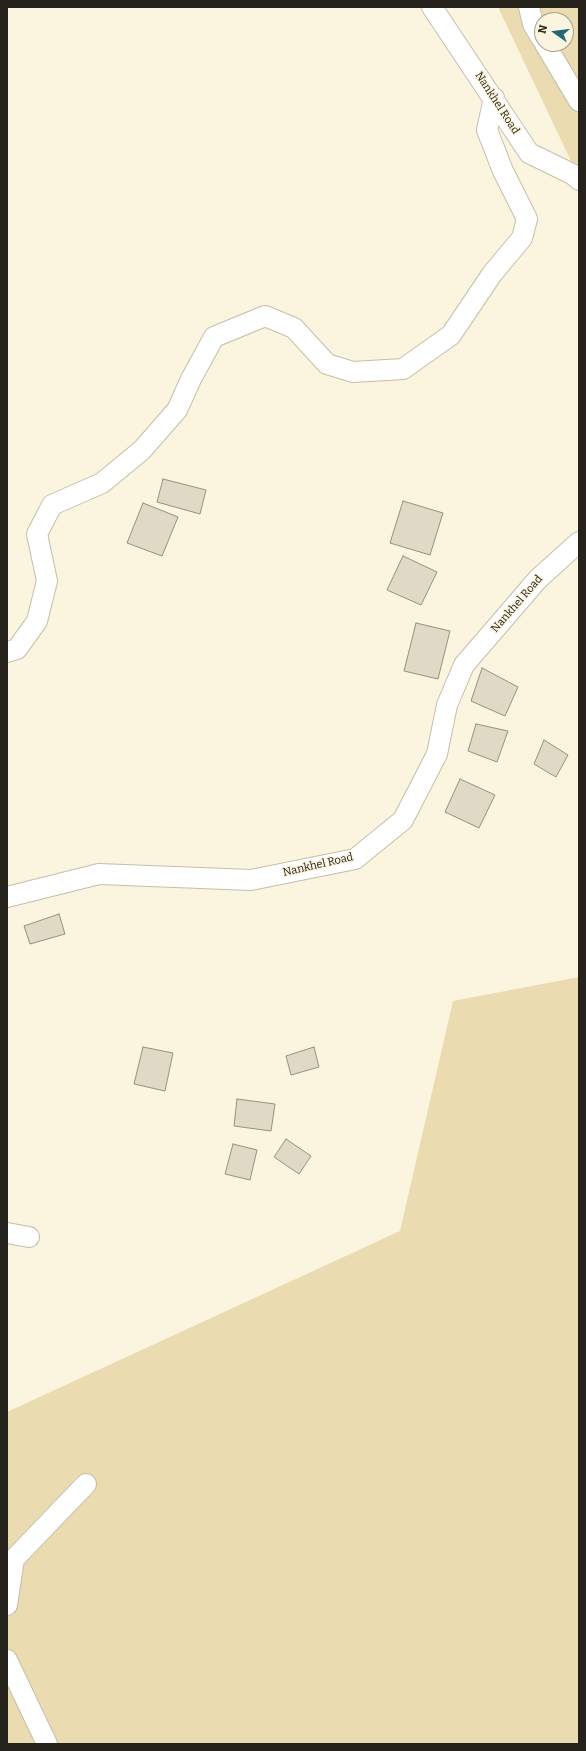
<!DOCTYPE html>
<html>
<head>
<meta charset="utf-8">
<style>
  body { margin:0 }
  #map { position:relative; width:586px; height:1751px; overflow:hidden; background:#fbf4df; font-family:Bitter,serif }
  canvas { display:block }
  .frame { position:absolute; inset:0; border:8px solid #25221b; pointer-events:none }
  .north { position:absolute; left:534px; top:12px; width:40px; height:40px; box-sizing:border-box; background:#fbf4df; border:1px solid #a5a091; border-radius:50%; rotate:284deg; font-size:11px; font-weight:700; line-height:16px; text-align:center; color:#25221b }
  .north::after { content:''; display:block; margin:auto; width:14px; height:18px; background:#25677a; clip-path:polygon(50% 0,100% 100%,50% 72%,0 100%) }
</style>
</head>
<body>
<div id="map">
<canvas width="586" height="1751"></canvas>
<div class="frame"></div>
<div class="north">N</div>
</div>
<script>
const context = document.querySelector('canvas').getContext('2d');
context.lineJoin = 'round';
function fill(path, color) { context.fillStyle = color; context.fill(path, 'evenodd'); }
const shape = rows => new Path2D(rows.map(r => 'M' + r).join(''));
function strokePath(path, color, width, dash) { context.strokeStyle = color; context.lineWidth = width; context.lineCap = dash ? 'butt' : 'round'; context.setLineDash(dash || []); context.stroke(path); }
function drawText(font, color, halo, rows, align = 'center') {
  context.font = font + ' Bitter,serif'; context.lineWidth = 3; context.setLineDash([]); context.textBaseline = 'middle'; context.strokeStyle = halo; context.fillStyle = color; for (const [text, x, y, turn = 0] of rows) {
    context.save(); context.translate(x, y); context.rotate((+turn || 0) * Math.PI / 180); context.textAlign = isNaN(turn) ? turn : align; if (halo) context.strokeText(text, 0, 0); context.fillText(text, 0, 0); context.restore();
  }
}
fill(shape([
  [498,7,579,7,579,178],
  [542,20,566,20,566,44,542,44],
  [579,977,579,1744,7,1744,7,1412,400,1231,453,1001]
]), '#eadbb1');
const building = shape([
  [163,479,206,490,200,514,157,502,163,479],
  [403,501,443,513,430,555,390,543,403,501],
  [143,503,178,517,162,556,127,543,143,503],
  [403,556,437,572,421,605,387,590,403,556],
  [416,623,450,631,438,679,404,671,416,623],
  [482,668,518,687,505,716,471,701,482,668],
  [476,724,508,731,497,762,468,751,476,724],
  [544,740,568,755,556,777,534,764,544,740],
  [460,779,495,795,479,828,445,812,460,779],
  [59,914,65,934,30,944,24,926,59,914],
  [143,1047,173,1053,165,1091,134,1084,143,1047],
  [314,1047,319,1067,291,1075,286,1056,314,1047],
  [237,1099,275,1104,271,1131,234,1126,237,1099],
  [286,1139,311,1156,299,1174,274,1157,286,1139],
  [233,1144,257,1150,250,1180,225,1174,233,1144]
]);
fill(building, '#e0d9c5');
strokePath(building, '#97907d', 1);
const street = shape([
  [432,7,529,153,572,174,579,180],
  [529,7,533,24,542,39],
  [545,44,579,101],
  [7,652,17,649,37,621,47,581,37,534,52,505,102,483,142,450,177,410,191,379,214,337,265,316,294,328,327,364,353,372,403,369,451,335,492,274,522,238,527,219,503,171,487,130,494,98],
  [7,897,99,874,251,880,355,859,403,820,437,754,447,705,464,665,538,579,579,542],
  [7,1233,29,1237],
  [7,1605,14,1559,86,1484],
  [7,1660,47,1744]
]);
strokePath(street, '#c5beaa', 22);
strokePath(street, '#fff', 20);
drawText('11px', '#25221b', '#fbf4df', [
  ["Nankhel Road",497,103,57],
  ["Nankhel Road",517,604,-49],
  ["Nankhel Road",318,865,-13]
]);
</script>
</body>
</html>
